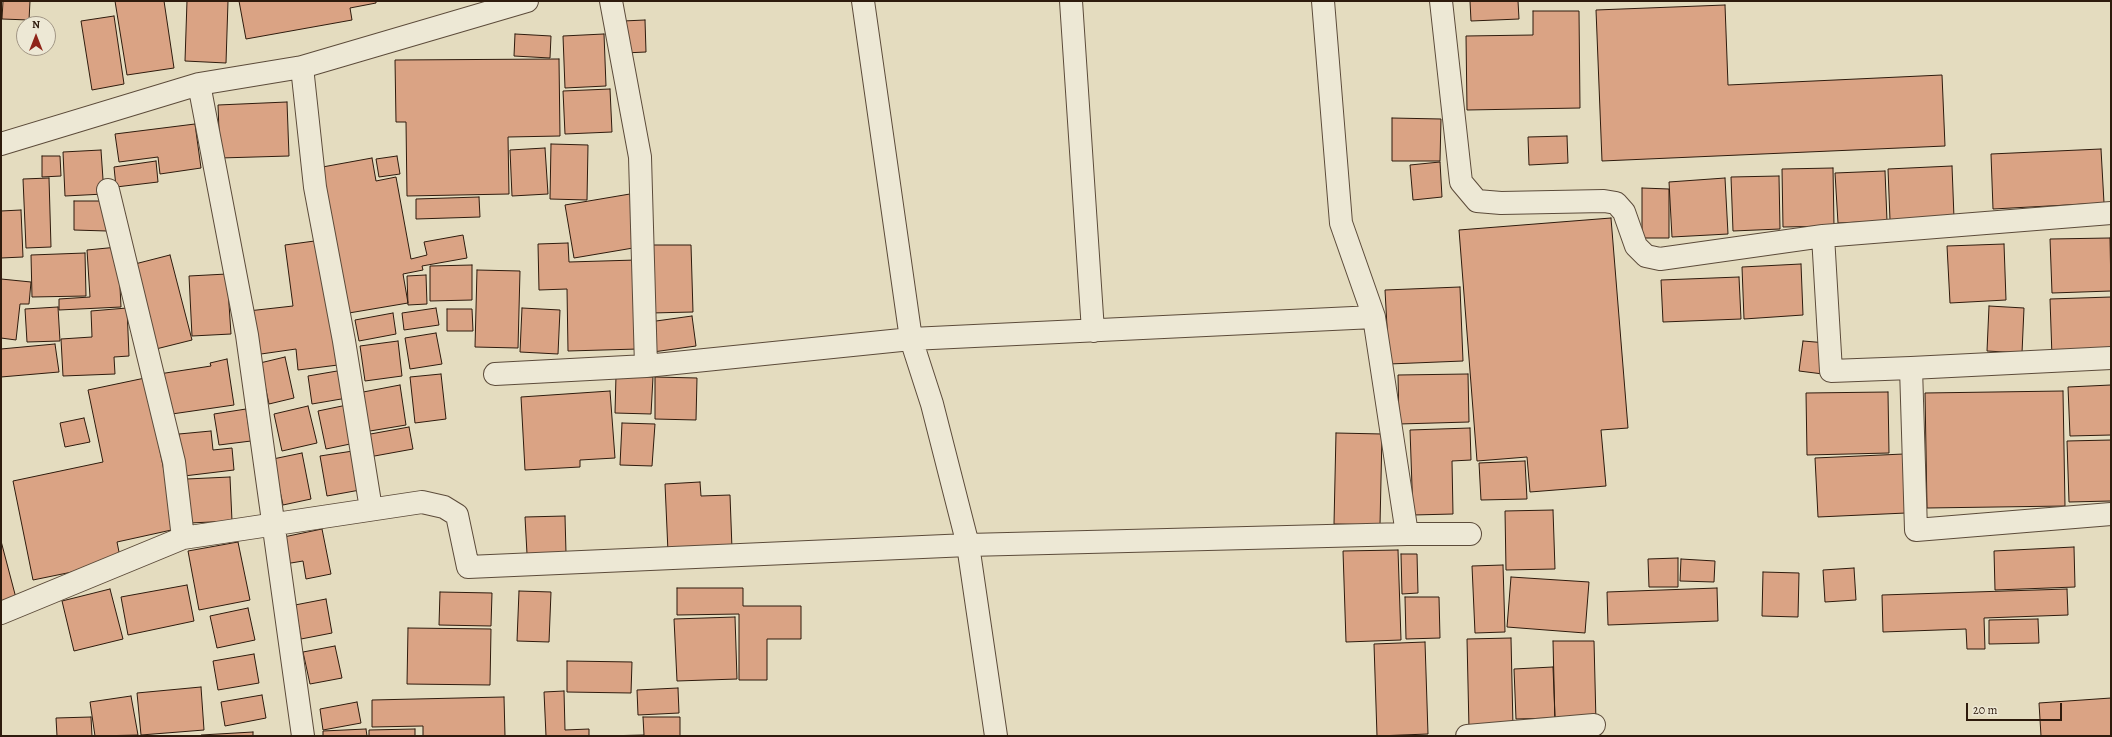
<!DOCTYPE html>
<html>
<head>
<meta charset="utf-8">
<style>
  body { margin:0 }
  #map { position:relative; width:2112px; height:737px; overflow:hidden; background:#e4dcbf; font-family:Alegreya,serif }
  canvas { display:block }
  .frame { position:absolute; inset:0; border:2px solid #2e1b0d; pointer-events:none }
  .north { position:absolute; left:16px; top:16px; width:40px; height:40px; box-sizing:border-box; background:#ede8d5; border:1px solid #a19685; border-radius:50%; rotate:0deg; font-size:11px; font-weight:700; line-height:16px; text-align:center; color:#2e1b0d }
  .north::after { content:''; display:block; margin:auto; width:14px; height:18px; background:#8f2418; clip-path:polygon(50% 0,100% 100%,50% 72%,0 100%) }
  .scale { position:absolute; left:1966px; top:703px; width:96px; height:18px; box-sizing:border-box; border:2px solid #2e1b0d; border-top:0; padding-left:5px; font-size:12px; line-height:14px; white-space:nowrap; color:#2e1b0d; -webkit-text-stroke:3px #ede8d5; paint-order:stroke }
</style>
</head>
<body>
<div id="map">
<canvas width="2112" height="737"></canvas>
<div class="frame"></div>
<div class="north">N</div>
<div class="scale">20 m</div>
</div>
<script>
const context = document.querySelector('canvas').getContext('2d');
context.lineJoin = 'round';
function fill(path, color) { context.fillStyle = color; context.fill(path, 'evenodd'); }
const shape = rows => new Path2D(rows.map(r => 'M' + r).join(''));
function strokePath(path, color, width, dash) { context.strokeStyle = color; context.lineWidth = width; context.lineCap = dash ? 'butt' : 'round'; context.setLineDash(dash || []); context.stroke(path); }
const building = shape([
  [3,1,30,1,29,20,2,19,3,1],
  [115,1,164,1,174,68,127,75,115,1],
  [187,1,228,1,226,63,185,61,187,1],
  [239,1,376,1,376,3,350,8,352,20,246,39,239,1],
  [1470,1,1518,1,1519,19,1471,21,1470,1],
  [1725,5,1728,85,1942,75,1945,146,1602,161,1596,10,1725,5],
  [1533,11,1579,11,1580,108,1467,110,1466,36,1533,35,1533,11],
  [114,16,124,84,92,90,81,21,114,16],
  [645,20,646,52,624,53,623,21,645,20],
  [515,34,551,36,550,58,514,56,515,34],
  [604,34,606,86,565,88,563,36,604,34],
  [559,59,560,136,508,137,509,194,407,196,406,122,396,122,395,60,559,59],
  [610,89,612,132,565,134,563,91,610,89],
  [287,102,289,156,220,158,218,105,287,102],
  [1392,118,1441,119,1440,161,1392,161,1392,118],
  [195,124,201,168,160,174,158,157,119,162,115,134,195,124],
  [1567,136,1568,163,1529,165,1528,137,1567,136],
  [551,144,588,145,587,200,550,199,551,144],
  [545,148,548,194,512,196,510,150,545,148],
  [2101,149,2104,203,1993,209,1991,154,2101,149],
  [101,150,104,194,65,196,63,152,101,150],
  [42,156,60,156,61,176,42,177,42,156],
  [397,156,400,174,379,177,376,159,397,156],
  [372,158,376,181,396,177,411,259,427,255,424,242,463,235,467,258,422,266,423,270,403,274,408,303,343,314,317,168,372,158],
  [156,161,158,182,116,187,114,167,156,161],
  [1440,162,1442,197,1413,200,1410,165,1440,162],
  [1952,166,1954,218,1890,220,1888,169,1952,166],
  [1833,168,1834,226,1783,227,1782,169,1833,168],
  [1885,171,1887,221,1838,223,1835,173,1885,171],
  [1779,176,1780,229,1733,231,1731,177,1779,176],
  [49,178,51,247,26,248,23,179,49,178],
  [1725,178,1728,234,1672,237,1669,182,1725,178],
  [1642,188,1669,189,1669,238,1642,238,1642,188],
  [630,194,639,247,574,258,565,205,630,194],
  [479,197,480,217,416,219,416,199,479,197],
  [74,201,108,201,107,231,74,230,74,201],
  [21,210,23,257,1,258,1,211,21,210],
  [1611,218,1628,428,1601,430,1606,486,1530,492,1527,457,1477,461,1459,230,1611,218],
  [2110,238,2111,291,2052,293,2050,239,2110,238],
  [322,240,338,365,298,370,296,349,254,355,248,311,293,306,285,245,322,240],
  [568,243,569,262,636,260,638,349,568,351,567,289,539,290,538,244,568,243],
  [2004,244,2006,300,1950,303,1947,246,2004,244],
  [650,245,691,245,693,312,651,313,650,245],
  [118,247,121,307,59,310,59,299,90,297,87,250,118,247],
  [85,253,86,296,32,297,31,255,85,253],
  [170,255,192,340,152,350,131,265,170,255],
  [1801,264,1803,315,1744,319,1742,267,1801,264],
  [472,265,472,300,430,301,430,266,472,265],
  [477,270,520,271,518,348,475,347,477,270],
  [227,274,231,334,192,336,189,276,227,274],
  [426,275,427,304,408,305,407,276,426,275],
  [1739,277,1741,319,1663,322,1661,280,1739,277],
  [1,279,31,282,29,304,20,304,16,340,1,338,1,279],
  [1460,287,1463,361,1389,364,1385,290,1460,287],
  [2111,297,2111,355,2052,357,2050,299,2111,297],
  [1989,306,2024,308,2022,353,1987,351,1989,306],
  [58,307,60,341,27,342,25,309,58,307],
  [127,308,129,356,114,357,115,374,63,376,61,339,92,337,91,311,127,308],
  [436,308,439,325,404,330,402,313,436,308],
  [522,308,560,310,558,354,520,352,522,308],
  [447,309,472,309,473,331,447,331,447,309],
  [393,313,396,334,359,341,355,320,393,313],
  [692,316,696,346,653,352,649,322,692,316],
  [436,333,442,364,410,369,405,338,436,333],
  [398,341,402,376,365,381,360,346,398,341],
  [1803,341,1827,343,1823,374,1799,371,1803,341],
  [55,344,59,372,1,377,1,349,55,344],
  [285,357,294,398,269,404,260,363,285,357],
  [227,359,234,405,165,415,159,374,211,366,210,363,227,359],
  [343,370,347,398,312,404,308,376,343,370],
  [441,374,446,419,415,423,410,377,441,374],
  [1468,374,1469,422,1399,424,1398,375,1468,374],
  [616,376,653,377,651,414,615,413,616,376],
  [655,377,697,378,696,420,655,419,655,377],
  [145,378,176,529,117,542,121,562,33,580,13,481,103,462,88,390,145,378],
  [400,385,406,425,364,432,358,393,400,385],
  [2111,385,2111,435,2070,436,2068,387,2111,385],
  [610,391,615,458,580,460,580,467,525,470,521,397,610,391],
  [2063,391,2065,506,1927,508,1925,393,2063,391],
  [1888,392,1889,453,1807,455,1806,393,1888,392],
  [347,405,355,443,326,449,318,411,347,405],
  [308,406,317,443,282,451,274,414,308,406],
  [246,409,251,441,219,445,214,414,246,409],
  [84,418,90,442,65,447,60,423,84,418],
  [622,423,655,424,652,466,620,465,622,423],
  [409,427,413,449,369,457,365,435,409,427],
  [1470,428,1471,460,1452,461,1453,514,1413,515,1410,430,1470,428],
  [211,431,213,450,232,448,234,470,184,476,179,434,211,431],
  [1336,433,1382,434,1380,525,1334,524,1336,433],
  [2111,440,2111,501,2069,502,2067,441,2111,440],
  [353,451,360,490,327,496,320,456,353,451],
  [302,453,311,499,283,505,273,459,302,453],
  [1904,454,1906,513,1818,517,1815,458,1904,454],
  [1525,461,1527,499,1481,500,1479,463,1525,461],
  [230,477,232,521,190,523,187,479,230,477],
  [700,482,701,496,730,495,732,549,668,552,665,484,700,482],
  [1553,510,1555,569,1506,570,1505,511,1553,510],
  [565,516,566,553,527,554,525,517,565,516],
  [322,529,331,574,306,579,303,561,285,564,279,538,322,529],
  [1,541,16,598,1,602,1,541],
  [238,542,250,600,199,610,188,551,238,542],
  [2074,547,2075,587,1995,590,1994,551,2074,547],
  [1398,550,1401,640,1346,642,1343,551,1398,550],
  [1401,554,1417,554,1418,593,1402,594,1401,554],
  [1678,558,1678,587,1649,587,1648,559,1678,558],
  [1681,559,1715,561,1714,582,1680,581,1681,559],
  [1503,565,1505,632,1475,633,1472,566,1503,565],
  [1854,568,1856,600,1825,602,1823,570,1854,568],
  [1763,572,1799,573,1798,617,1762,616,1763,572],
  [1511,577,1589,582,1585,633,1507,627,1511,577],
  [187,585,194,621,128,635,121,597,187,585],
  [677,588,743,588,743,606,801,606,801,639,767,639,767,680,739,680,739,614,677,615,677,588],
  [1717,588,1718,621,1608,625,1607,592,1717,588],
  [110,589,123,639,74,651,62,601,110,589],
  [2067,589,2068,615,1984,618,1985,649,1967,649,1966,629,1883,632,1882,595,2067,589],
  [519,591,551,592,549,642,517,641,519,591],
  [440,592,492,593,491,626,439,625,440,592],
  [1405,597,1439,597,1440,638,1406,639,1405,597],
  [326,599,332,633,301,639,295,605,326,599],
  [248,608,255,640,217,648,210,616,248,608],
  [735,617,737,679,677,681,674,619,735,617],
  [2038,619,2039,643,1989,644,1989,620,2038,619],
  [408,628,491,629,490,685,407,684,408,628],
  [1511,638,1513,727,1469,729,1467,639,1511,638],
  [1553,641,1594,641,1596,722,1555,723,1553,641],
  [1425,642,1428,734,1377,736,1374,644,1425,642],
  [335,646,342,678,310,684,303,652,335,646],
  [254,654,259,683,218,690,213,661,254,654],
  [567,661,632,662,631,693,567,692,567,661],
  [1553,667,1555,718,1516,719,1514,669,1553,667],
  [201,687,204,730,141,735,137,693,201,687],
  [678,688,679,713,638,715,637,690,678,688],
  [564,691,565,730,589,729,589,736,546,736,544,692,564,691],
  [262,695,266,718,225,726,221,702,262,695],
  [131,696,138,735,95,736,90,702,131,696],
  [504,697,505,736,423,736,423,726,372,727,372,700,504,697],
  [2111,698,2111,736,2041,736,2039,703,2111,698],
  [357,702,361,723,323,730,320,709,357,702],
  [91,717,92,736,57,736,56,718,91,717],
  [643,717,680,717,680,736,603,736,644,735,643,717],
  [366,729,367,736,323,736,323,731,366,729],
  [415,729,415,736,369,736,369,730,415,729],
  [253,732,253,736,201,736,201,735,253,732]
]);
fill(building, '#daa384');
strokePath(building, '#2e1b0d', 1);
const minor = shape([
  [611,1,640,157,646,366],
  [863,1,911,339,932,404,968,545,996,736],
  [1071,1,1093,331],
  [1441,1,1461,182,1477,201,1501,203,1604,201,1616,203,1624,212,1636,246,1646,256,1660,259,1823,236,2111,213],
  [302,67,315,187,344,341,371,509],
  [199,84,247,335,303,736],
  [1,144,199,84,302,67,527,1],
  [108,190,174,462,183,538],
  [1823,236,1831,371,1911,368,2111,358],
  [1911,368,1916,530,2111,514],
  [495,374,646,366,911,339,1374,317],
  [1407,534,1470,534],
  [1,613,183,538,422,502,444,507,457,515,468,567,968,545,1407,534,1374,317,1341,223,1323,1],
  [1467,736,1594,725]
]);
strokePath(minor, '#5c4b3a', 24);
strokePath(minor, '#ede8d5', 22);
</script>
</body>
</html>
